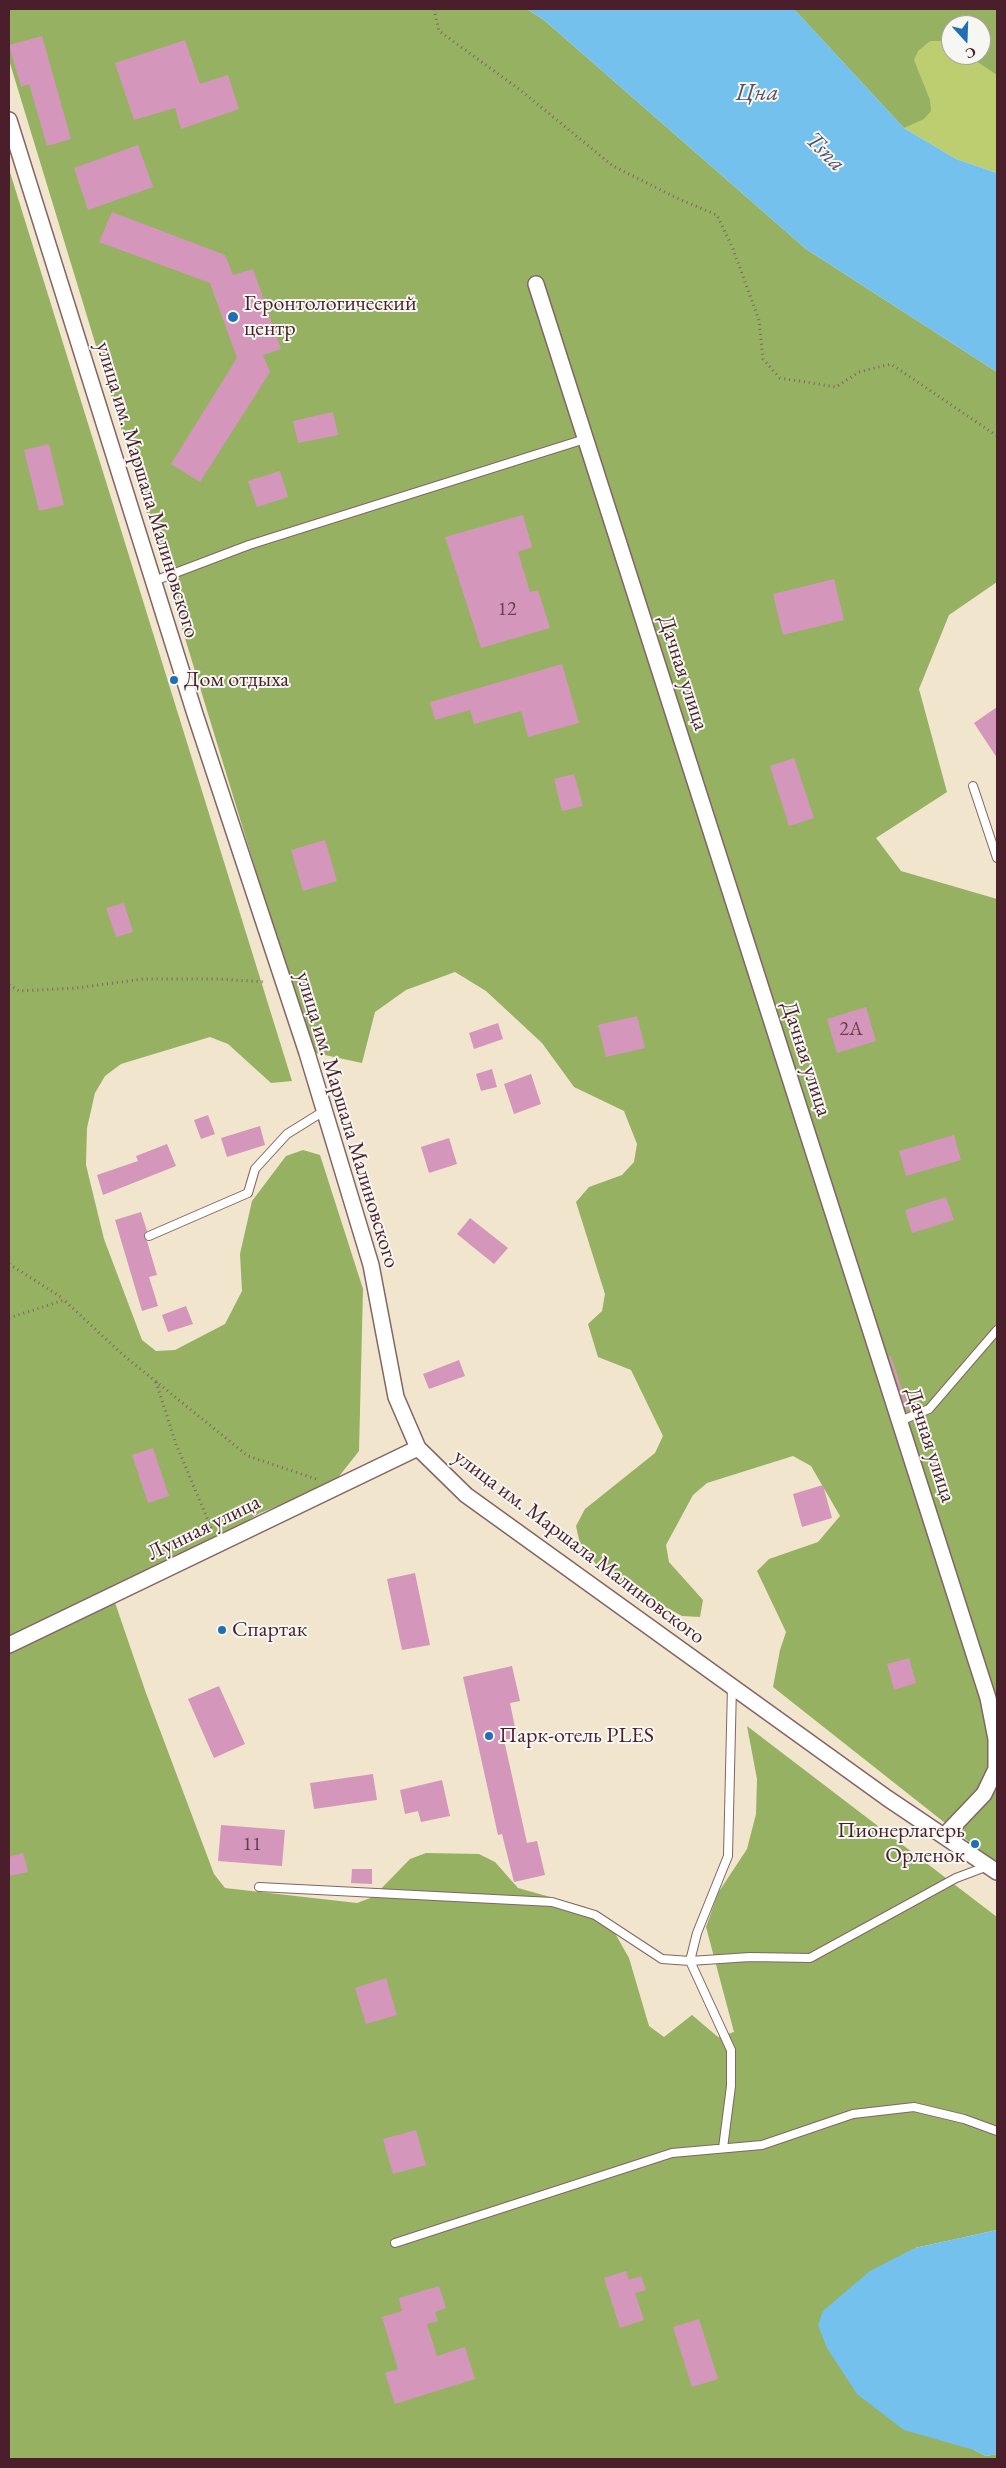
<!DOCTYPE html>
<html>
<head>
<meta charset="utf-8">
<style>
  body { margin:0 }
  #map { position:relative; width:1006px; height:2468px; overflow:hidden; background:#f1e5cd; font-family:"EB Garamond",serif }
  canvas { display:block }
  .frame { position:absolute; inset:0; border:10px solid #4a1f2b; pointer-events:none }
  .north { position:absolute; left:941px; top:15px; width:50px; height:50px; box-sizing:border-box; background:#f6f6f2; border:1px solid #b1a0a2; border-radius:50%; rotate:160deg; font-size:14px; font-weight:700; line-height:20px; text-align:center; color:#4a1f2b }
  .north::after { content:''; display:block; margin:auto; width:18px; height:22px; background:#1f6fb2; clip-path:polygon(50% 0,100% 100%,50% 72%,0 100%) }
</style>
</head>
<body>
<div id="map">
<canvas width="1006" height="2468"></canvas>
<div class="frame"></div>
<div class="north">С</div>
</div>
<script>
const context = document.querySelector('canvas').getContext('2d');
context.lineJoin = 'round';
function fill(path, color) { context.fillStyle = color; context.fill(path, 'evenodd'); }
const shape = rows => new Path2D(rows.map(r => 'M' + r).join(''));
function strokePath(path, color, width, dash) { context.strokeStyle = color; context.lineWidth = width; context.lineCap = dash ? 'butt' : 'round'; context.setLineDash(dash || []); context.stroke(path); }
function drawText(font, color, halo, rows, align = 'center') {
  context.font = font + ' "EB Garamond",serif'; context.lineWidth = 4; context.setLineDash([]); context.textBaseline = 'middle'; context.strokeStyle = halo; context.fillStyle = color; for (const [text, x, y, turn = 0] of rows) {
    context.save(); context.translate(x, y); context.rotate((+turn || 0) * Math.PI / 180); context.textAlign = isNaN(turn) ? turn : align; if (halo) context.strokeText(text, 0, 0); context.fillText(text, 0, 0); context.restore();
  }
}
fill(shape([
  [794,9,997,9,997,173,956,159,904,128],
  [951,25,981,25,981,55,951,55]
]), '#bdce70');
fill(shape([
  [9,9,527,9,544,20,806,249,997,372,997,582,949,615,919,689,947,792,876,838,901,871,997,899,997,1864,773,1687,780,1650,786,1632,757,1571,769,1559,818,1542,840,1516,811,1466,793,1456,707,1483,693,1495,666,1545,669,1562,703,1600,700,1617,682,1616,603,1573,580,1544,576,1526,585,1509,655,1453,663,1436,631,1370,598,1357,588,1324,602,1311,605,1294,576,1202,589,1187,622,1175,634,1162,637,1144,624,1111,574,1087,542,1043,486,991,455,972,406,990,375,1012,362,1063,311,1052,9,60],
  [794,9,997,9,997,75,967,55,981,55,981,25,951,25,951,44,946,41,930,41,918,51,914,60,930,100,931,111,924,119,904,128],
  [9,169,292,1081,271,1083,228,1044,210,1037,121,1064,105,1076,95,1093,87,1128,86,1165,104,1239,142,1340,156,1351,175,1350,225,1324,242,1291,240,1254,252,1201,286,1156,303,1150,320,1155,363,1289,359,1451,333,1484,260,1513,221,1537,111,1591,146,1693,214,1874,225,1888,357,1903,373,1897,410,1859,426,1853,479,1854,495,1862,518,1888,586,1907,612,1928,629,1958,649,2026,664,2037,692,2015,718,2037,734,2032,706,1927,718,1893,747,1849,756,1814,757,1779,747,1726,997,1917,997,2230,915,2248,974,2450,986,2456,997,2454,997,2459,9,2459]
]), '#96b162');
fill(shape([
  [527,9,794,9,904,128,956,159,997,173,997,372,806,249,544,20],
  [997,2230,997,2454,986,2456,974,2450,904,2430,857,2394,827,2348,818,2325,823,2311,870,2271,915,2248]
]), '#75c1ee');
fill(shape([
  [42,36,71,139,47,146,29,84,21,87,9,45],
  [185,40,200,84,228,75,239,109,181,129,175,108,134,120,115,63],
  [138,145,153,187,88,210,74,168],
  [112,212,225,255,233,275,253,269,281,349,263,355,270,372,200,482,171,464,237,358,210,283,99,242],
  [333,412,338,435,298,443,293,421],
  [49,444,64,505,39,511,24,450],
  [280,471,288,497,257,507,248,481],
  [523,515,532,547,518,552,530,592,538,590,550,628,481,648,445,537],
  [834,579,844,620,783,635,773,594],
  [562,664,579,723,528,737,521,711,474,724,470,710,435,720,430,702],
  [997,707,997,758,974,723],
  [794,758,814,818,789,826,770,766],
  [574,774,583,806,562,811,554,779],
  [325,840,337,881,303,891,291,850],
  [124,903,133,932,116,937,106,908],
  [866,1007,876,1041,837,1053,827,1019],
  [637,1016,645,1048,606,1057,598,1025],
  [498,1023,503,1039,474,1049,469,1033],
  [492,1069,497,1087,481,1091,476,1074],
  [531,1074,541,1104,514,1114,504,1084],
  [208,1115,215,1134,201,1139,194,1120],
  [260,1126,265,1145,227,1157,221,1138],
  [954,1135,961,1160,906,1176,899,1151],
  [449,1138,457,1164,429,1173,421,1147],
  [167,1144,176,1166,103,1195,97,1175,138,1161,136,1156],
  [946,1197,954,1220,912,1233,905,1210],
  [141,1212,147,1231,144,1238,147,1241,157,1275,149,1277,158,1306,142,1311,115,1220],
  [470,1218,508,1248,494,1264,457,1234],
  [186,1306,193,1324,168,1332,162,1315],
  [891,1356,909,1410,906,1410,889,1357],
  [459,1360,465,1376,429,1389,423,1374],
  [153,1448,169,1496,148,1503,132,1455],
  [823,1485,832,1518,802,1527,793,1494],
  [415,1573,430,1645,402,1650,387,1579],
  [909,1658,916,1683,894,1690,887,1664],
  [512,1666,520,1701,510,1703,517,1737,504,1740,527,1843,537,1841,545,1875,514,1882,502,1834,498,1835,463,1677],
  [219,1686,245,1744,214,1758,188,1699],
  [373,1774,377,1800,314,1809,310,1783],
  [442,1780,450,1816,421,1822,418,1811,405,1814,400,1790],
  [221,1825,285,1830,282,1866,218,1861],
  [23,1853,28,1872,9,1876,9,1857],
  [352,1869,372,1869,372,1884,351,1883],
  [386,1978,397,2015,366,2024,355,1988],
  [416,2130,426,2165,393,2174,383,2139],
  [626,2271,629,2280,641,2276,646,2290,635,2293,644,2320,620,2328,604,2278],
  [439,2286,446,2308,435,2312,438,2321,427,2324,437,2356,465,2347,475,2379,395,2404,385,2373,398,2369,382,2317,402,2311,399,2298],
  [699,2319,718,2379,692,2387,673,2327]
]), '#d497bb');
const service = shape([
  [154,581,249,545,585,439],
  [973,786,997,858],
  [149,1236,248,1193,255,1169,287,1134,324,1111],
  [900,1421,929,1409,997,1330],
  [259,1887,552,1902,595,1915,662,1959,690,1961,750,1957,810,1958,956,1878,988,1866],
  [723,2148,731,2086,731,2050,690,1961,697,1933,728,1856,732,1686],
  [395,2243,672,2153,762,2145,853,2114,914,2107,964,2119,997,2131]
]);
const minor = shape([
  [9,120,195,714,307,1053,371,1265,396,1397,418,1448,466,1495,887,1798,997,1872],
  [536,284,988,1698,996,1739,996,1769,984,1794,945,1835],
  [9,1645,418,1448]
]);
strokePath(service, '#846464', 10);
strokePath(minor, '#846464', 18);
strokePath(shape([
  [434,9,439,31,519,89,613,166,681,200,717,215,733,249,759,320,763,359,780,378,836,387,859,372,891,364,997,436],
  [9,985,19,991,76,988,143,979,219,979,266,982],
  [9,1264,64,1299],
  [9,1318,64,1300,122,1354,248,1456,316,1479],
  [156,1382,176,1444,212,1530]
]), '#846464', 3, [1, 4]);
strokePath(service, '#fff', 8);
strokePath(minor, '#fff', 15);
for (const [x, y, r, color] of [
  [233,317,6,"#1f6fb2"],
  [174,680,5,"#1f6fb2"],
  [222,1630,5,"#1f6fb2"],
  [489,1736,5,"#1f6fb2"],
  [975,1844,5,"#1f6fb2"]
]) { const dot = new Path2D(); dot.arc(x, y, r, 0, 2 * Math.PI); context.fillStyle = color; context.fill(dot); strokePath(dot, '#f6f6f2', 2); }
drawText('20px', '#6c3d4f', null, [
  ["12",507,610],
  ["2А",851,1030],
  ["11",252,1845]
]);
drawText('22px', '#4a1f2b', '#f6f6f2', [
  ["Геронтологический",244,304],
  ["центр",244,329],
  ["Дом отдыха",184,680],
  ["Спартак",232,1630],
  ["Парк-отель PLES",499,1736],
  ["Пионерлагерь",965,1831,"right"],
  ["Орленок",965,1856,"right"]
], 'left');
drawText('22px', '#4a1f2b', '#f6f6f2', [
  ["улица им. Маршала Малиновского",147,490,73],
  ["Дачная улица",683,673,72],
  ["Дачная улица",806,1059,72],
  ["улица им. Маршала Малиновского",347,1120,73],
  ["Дачная улица",930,1445,72],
  ["Лунная улица",204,1528,-26],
  ["улица им. Маршала Малиновского",579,1547,37]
]);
drawText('italic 24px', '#575066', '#f6f6f2', [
  ["Цна",757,93],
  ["Tsna",825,152,45]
]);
</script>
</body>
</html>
